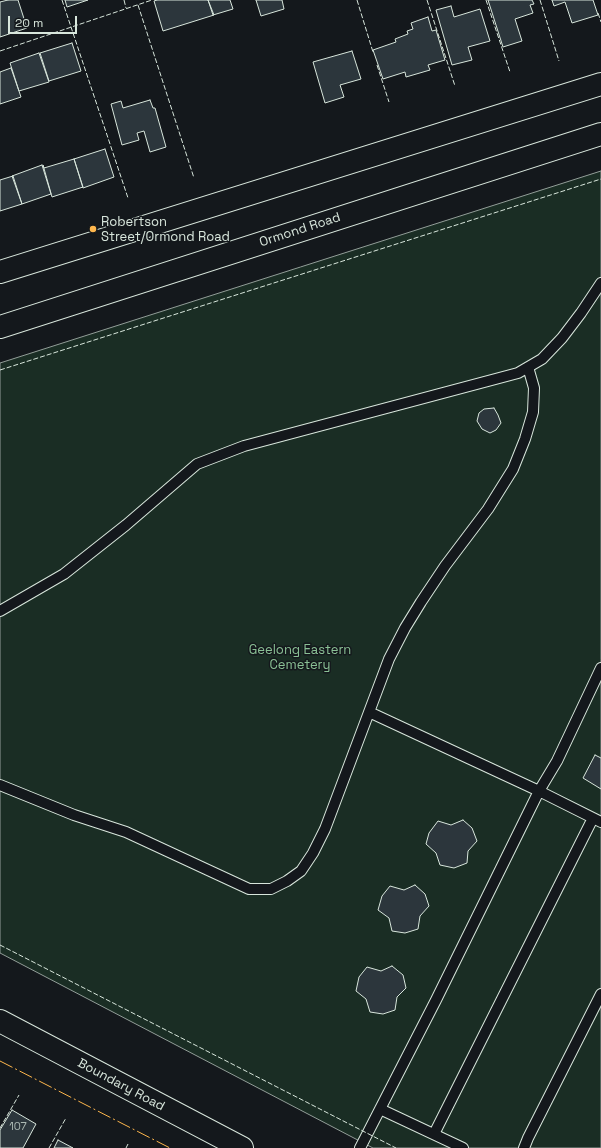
<!DOCTYPE html>
<html>
<head>
<meta charset="utf-8">
<style>
  body { margin:0 }
  #map { position:relative; width:601px; height:1148px; overflow:hidden; background:#14181c; font-family:"Space Grotesk",sans-serif }
  canvas { display:block }
  .scale { position:absolute; left:8px; top:16px; width:69px; height:18px; box-sizing:border-box; border:2px solid #d8e6dc; border-top:0; padding-left:5px; font-size:12px; line-height:14px; white-space:nowrap; color:#d8e6dc; -webkit-text-stroke:3px #14181c; paint-order:stroke }
</style>
</head>
<body>
<div id="map">
<canvas width="601" height="1148"></canvas>
<div class="scale">20 m</div>
</div>
<script>
const context = document.querySelector('canvas').getContext('2d');
context.lineJoin = 'round';
function fill(path, color) { context.fillStyle = color; context.fill(path, 'evenodd'); }
const shape = rows => new Path2D(rows.map(r => 'M' + r).join(''));
function strokePath(path, color, width, dash) { context.strokeStyle = color; context.lineWidth = width; context.lineCap = dash ? 'butt' : 'round'; context.setLineDash(dash || []); context.stroke(path); }
function drawText(font, color, halo, rows, align = 'center') {
  context.font = font + ' "Space Grotesk",sans-serif'; context.lineWidth = 3; context.setLineDash([]); context.textBaseline = 'middle'; context.strokeStyle = halo; context.fillStyle = color; for (const [text, x, y, turn = 0] of rows) {
    context.save(); context.translate(x, y); context.rotate((+turn || 0) * Math.PI / 180); context.textAlign = isNaN(turn) ? turn : align; if (halo) context.strokeText(text, 0, 0); context.fillText(text, 0, 0); context.restore();
  }
}
const green = shape([
  [601,171,601,1148,373,1148,0,953,0,363,601,171]
]);
fill(green, '#1a2d24');
strokePath(green, '#939e99', 1);
const building = shape([
  [8,0,18,0,27,28,0,37,0,2,8,0],
  [65,0,88,0,67,7,65,0],
  [157,0,208,0,214,15,163,31,154,1,157,0],
  [208,0,230,0,233,9,213,15,208,0],
  [256,0,282,0,284,9,261,16,256,0],
  [488,0,532,0,534,4,530,5,533,13,515,19,522,41,503,47,488,0],
  [552,0,593,0,598,15,572,23,565,2,554,6,552,0],
  [451,6,454,17,480,9,490,41,468,47,472,60,452,65,436,10,451,6],
  [428,17,432,31,436,30,445,60,428,65,430,70,406,77,405,72,383,79,373,50,396,42,395,39,408,34,407,31,413,29,411,23,428,17],
  [72,43,81,71,49,81,40,53,72,43],
  [352,51,361,79,340,85,344,97,325,103,313,62,352,51],
  [39,53,49,82,19,91,10,63,39,53],
  [11,68,21,97,0,104,0,72,11,68],
  [150,100,153,108,155,108,166,147,150,152,144,131,137,133,139,140,122,145,111,104,121,101,123,108,150,100],
  [105,149,114,177,83,188,74,159,105,149],
  [74,159,83,187,52,197,43,165,44,168,74,159],
  [42,165,51,194,22,204,12,176,42,165],
  [13,176,22,204,0,211,0,180,13,176],
  [494,408,498,415,501,423,496,430,490,433,482,429,477,421,479,413,484,409,494,408],
  [595,755,601,758,601,789,583,778,595,755],
  [463,820,472,828,477,841,468,851,467,863,454,868,440,865,436,853,426,844,429,833,438,821,451,825,463,820],
  [415,885,425,894,429,906,420,916,418,929,405,933,392,931,389,918,378,910,382,896,390,886,404,890,415,885],
  [392,966,403,975,406,988,397,997,395,1010,383,1014,370,1012,366,999,356,991,359,977,367,967,381,971,392,966],
  [12,1110,36,1124,23,1148,0,1148,0,1130,12,1110],
  [58,1140,73,1148,54,1148,58,1140]
]);
fill(building, '#2c363c');
strokePath(building, '#d8e6dc', 1);
const lane = shape([
  [0,611,64,574,126,525,197,464,244,446,518,373,542,359,562,338,581,313,601,283],
  [369,712,539,791,557,761,601,668],
  [0,785,74,815,126,832,249,889,271,889,287,881,301,871,313,853,325,829,389,659,405,628,421,602,445,566,488,509,513,469,525,439,533,412,534,388,528,367],
  [380,1109,463,1148],
  [434,1134,593,818],
  [360,1148,436,1000,539,791,601,822],
  [524,1148,528,1138,601,994]
]);
const secondary = shape([
  [0,1021,242,1148]
]);
const highway = shape([
  [0,272,601,84],
  [0,327,601,134]
]);
strokePath(lane, '#d8e6dc', 12);
strokePath(secondary, '#d8e6dc', 24);
strokePath(highway, '#d8e6dc', 24);
strokePath(lane, '#14181c', 10);
strokePath(secondary, '#14181c', 22);
strokePath(highway, '#14181c', 22);
strokePath(shape([
  [62,0,128,198],
  [124,0,126,8],
  [357,0,373,52],
  [427,0,455,86],
  [486,0,510,72],
  [540,0,559,61],
  [138,5,194,178],
  [598,13,601,22],
  [0,51,152,0],
  [377,65,389,102],
  [0,370,601,179],
  [0,945,396,1148],
  [0,1128,19,1095],
  [49,1148,66,1118],
  [126,1148,128,1144]
]), '#d8e6dc', 1, [5, 2]);
strokePath(shape([
  [0,1061,170,1148]
]), '#ffb74d', 1, [14, 3, 2, 3]);
for (const [x, y, r, color] of [
  [93,229,4,"#ffb74d"]
]) { const dot = new Path2D(); dot.arc(x, y, r, 0, 2 * Math.PI); context.fillStyle = color; context.fill(dot); strokePath(dot, '#14181c', 1.5); }
drawText('11px', '#adbab4', null, [
  ["107",18,1127]
]);
drawText('13px', '#d8e6dc', '#14181c', [
  ["Robertson",101,222],
  ["Street/Ormond Road",101,237]
], 'left');
drawText('13px', '#d8e6dc', '#14181c', [
  ["Ormond Road",300,230,-18],
  ["Boundary Road",121,1085,28]
]);
drawText('13px', '#8ac095', '#14181c', [
  ["Geelong Eastern",300,650],
  ["Cemetery",300,665]
]);
</script>
</body>
</html>
